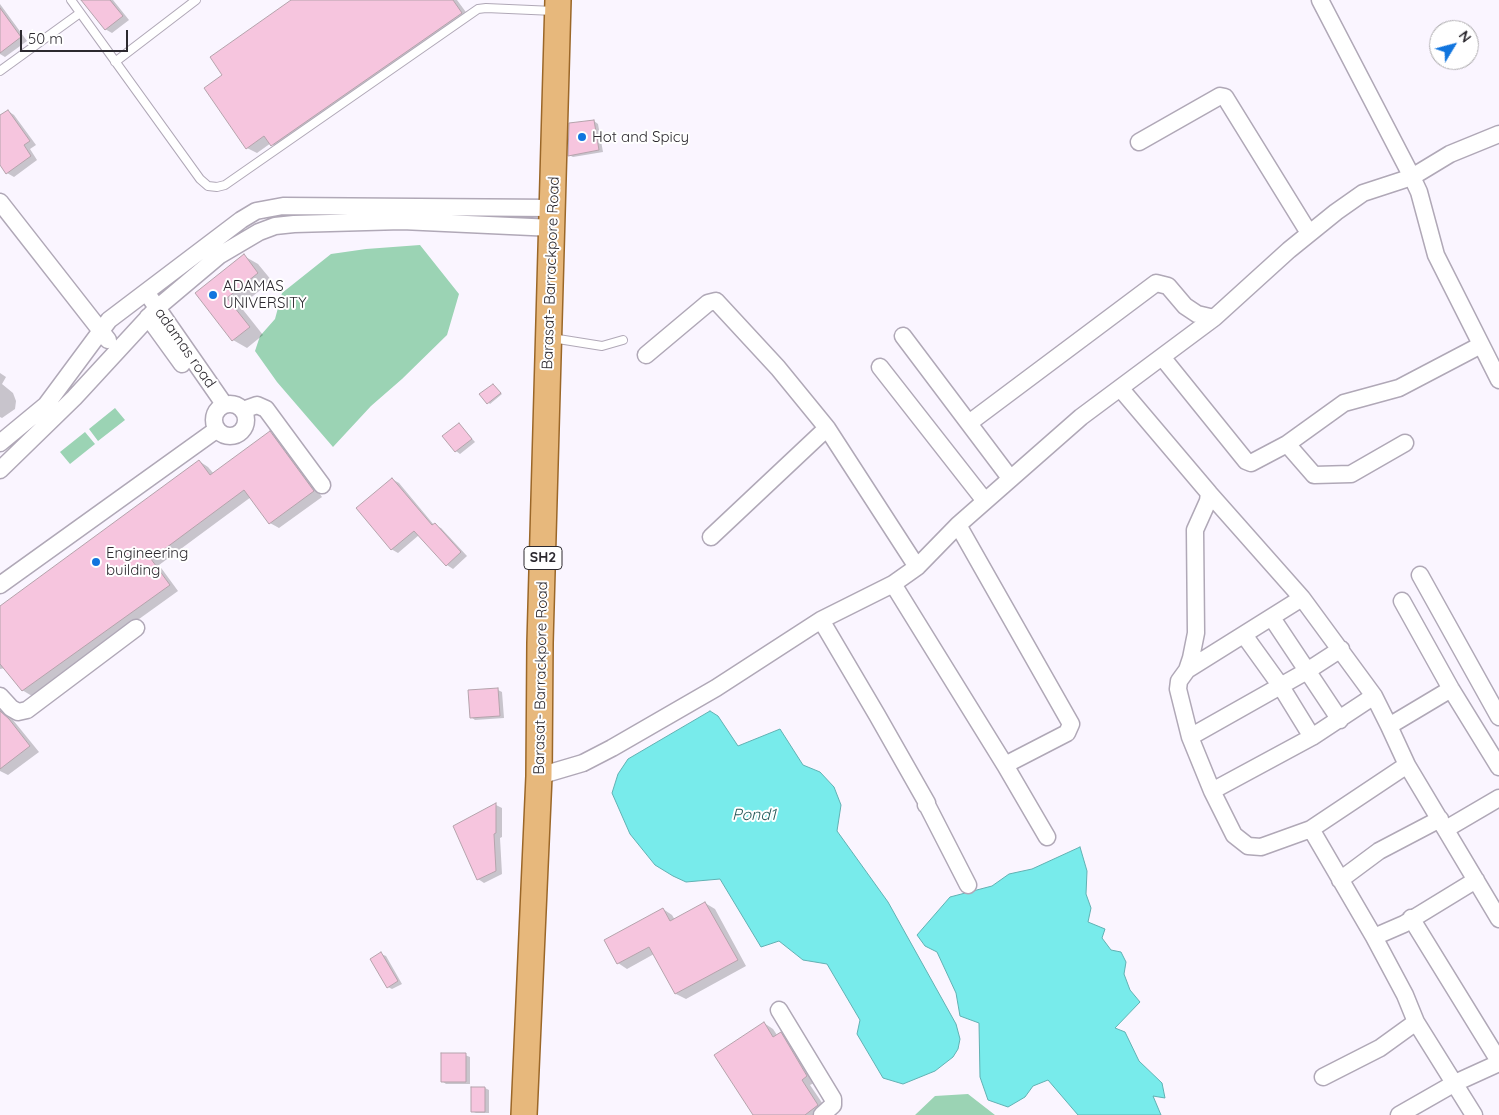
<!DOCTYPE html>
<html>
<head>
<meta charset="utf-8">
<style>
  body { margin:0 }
  #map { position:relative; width:1499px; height:1115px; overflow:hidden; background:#faf5ff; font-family:Quicksand,sans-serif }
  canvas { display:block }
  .north { position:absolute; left:1429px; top:20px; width:50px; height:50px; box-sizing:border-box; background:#fff; border:1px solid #aba9ac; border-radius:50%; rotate:53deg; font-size:14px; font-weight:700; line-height:20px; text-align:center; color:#2c292f }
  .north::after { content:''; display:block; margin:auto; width:18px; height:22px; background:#1175de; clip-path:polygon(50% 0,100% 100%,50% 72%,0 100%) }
  .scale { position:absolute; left:20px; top:30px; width:108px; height:22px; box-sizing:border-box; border:2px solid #2c292f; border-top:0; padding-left:6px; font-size:15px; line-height:18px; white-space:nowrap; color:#2c292f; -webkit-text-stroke:4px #fff; paint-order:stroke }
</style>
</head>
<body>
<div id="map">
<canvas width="1499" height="1115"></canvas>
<div class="north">N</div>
<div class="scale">50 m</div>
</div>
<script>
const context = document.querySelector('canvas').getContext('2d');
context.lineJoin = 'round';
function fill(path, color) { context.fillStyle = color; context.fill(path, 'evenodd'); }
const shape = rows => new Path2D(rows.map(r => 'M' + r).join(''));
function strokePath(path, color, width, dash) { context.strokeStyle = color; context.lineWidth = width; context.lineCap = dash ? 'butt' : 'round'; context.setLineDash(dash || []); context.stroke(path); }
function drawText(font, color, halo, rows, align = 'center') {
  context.font = font + ' Quicksand,sans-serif'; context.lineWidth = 4; context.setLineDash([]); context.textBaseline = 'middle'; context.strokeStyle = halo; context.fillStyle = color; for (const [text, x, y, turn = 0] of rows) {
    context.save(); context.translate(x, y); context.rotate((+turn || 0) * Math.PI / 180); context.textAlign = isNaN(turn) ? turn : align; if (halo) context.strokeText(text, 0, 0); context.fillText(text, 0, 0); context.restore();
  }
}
fill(shape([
  [420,245,459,294,447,335,402,379,371,406,333,447,277,382,255,351,260,336,275,319,282,293,331,254,366,249],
  [115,408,125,420,98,441,89,429],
  [85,432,95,444,70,464,60,452],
  [968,1094,995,1115,915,1115,935,1096]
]), '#9bd3b4');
const water = shape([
  [710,711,718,716,738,746,780,729,803,765,820,772,834,787,841,805,837,831,888,902,956,1024,960,1039,958,1049,953,1057,935,1071,903,1084,883,1078,857,1034,860,1020,827,964,803,960,779,941,761,947,720,879,686,882,673,876,655,865,630,834,612,793,618,774,628,759,710,711],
  [1080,847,1087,871,1086,894,1091,908,1088,922,1105,929,1102,938,1111,950,1121,952,1126,962,1124,974,1130,990,1140,1002,1115,1028,1125,1032,1139,1061,1162,1083,1165,1098,1153,1096,1161,1115,1078,1115,1048,1080,1033,1086,1025,1097,1008,1107,988,1100,980,1077,979,1023,960,1016,956,993,937,952,925,946,917,935,950,897,992,886,1009,874,1032,869,1080,847]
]);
fill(water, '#78ebeb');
strokePath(water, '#61b1b3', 1);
fill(shape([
  [83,0,113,0,129,20,112,33,105,29],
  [293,0,457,0,471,19,282,150,271,143,257,153,247,148,224,76],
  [0,4,27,41,5,57,0,54],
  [8,111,14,115,36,145,30,149,37,160,14,177,7,173,0,163,0,117],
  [594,121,598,124,603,152,573,157,569,155],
  [244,256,258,264,272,281,240,306,263,335,247,348,233,340,196,293],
  [0,373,6,377,2,384,13,393,16,401,15,409,2,418,0,417],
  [495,386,502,394,490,404,481,394],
  [459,424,475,442,460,454,456,451],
  [270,433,279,438,322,497,279,528,270,523,251,497,159,565,178,591,32,696,22,690,5,668,0,669,0,608,199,461,208,467,214,474],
  [392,479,399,483,434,525,441,528,467,556,453,569,447,565,419,535,398,553,391,549],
  [498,690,502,692,504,718,475,720,471,717,469,691],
  [0,704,39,752,8,775,0,771],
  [496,805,502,808,502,837,500,838,502,874,484,883,478,879,454,826],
  [705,903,715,909,746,966,686,999,676,994,654,954,627,969,618,963,663,909,672,915,675,920],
  [381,954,386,956,402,984,392,989,388,987],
  [764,1023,773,1029,777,1035,781,1033,790,1039,816,1082,810,1085,827,1110,820,1115,755,1115],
  [465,1055,470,1057,470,1084,446,1084,442,1081],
  [485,1088,489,1090,489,1113,476,1113,472,1111]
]), '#0003');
const building = shape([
  [81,0,110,0,123,16,105,30,81,0],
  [291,0,453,0,462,13,271,146,264,136,246,149,204,88,222,75,210,57,291,0],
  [0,8,21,37,0,53,0,8],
  [8,110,30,141,24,145,31,156,6,174,0,165,0,115,8,110],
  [594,120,599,150,568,156,569,123,594,120],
  [244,254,258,273,227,298,250,327,232,341,195,293,244,254],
  [493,384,501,393,487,404,479,394,493,384],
  [459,423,472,439,455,452,442,436,459,423],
  [270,431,314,491,269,524,244,490,151,559,170,585,22,691,0,664,0,606,199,460,210,475,270,431],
  [392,478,432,525,435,523,461,552,446,566,414,531,391,550,356,508,392,478],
  [498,688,500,716,470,718,468,690,498,688],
  [0,711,9,719,30,746,0,769,0,711],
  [496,803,496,833,494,834,496,871,477,880,453,826,496,803],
  [705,902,738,960,675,994,649,947,617,964,604,940,663,908,670,921,705,902],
  [381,952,398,981,387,988,370,959,381,952],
  [764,1022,773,1037,781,1032,807,1076,802,1080,818,1105,805,1115,753,1115,714,1055,764,1022],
  [441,1053,466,1053,466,1082,441,1082,441,1053],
  [471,1087,485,1087,485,1112,471,1112,471,1087]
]);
fill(building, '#f6c5de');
strokePath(building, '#b5a3ac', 1);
const service = shape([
  [71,0,200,179,208,186,217,187,225,185,478,9,486,8,554,11],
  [115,62,196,0],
  [0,71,80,13],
  [552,338,602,346,623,340]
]);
const minor = shape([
  [1499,134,1450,154,1412,177,1419,192,1436,255,1499,380],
  [1139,142,1220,96,1225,97,1309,233],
  [0,202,108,340],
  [151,299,224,404],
  [148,317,182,364],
  [903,336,1010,478],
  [646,355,708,303,716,301,778,368,827,428,917,567],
  [1162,357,1246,461,1251,463,1287,444,1314,475,1351,474,1405,443],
  [880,367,985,501],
  [1120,388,1209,493,1208,501,1195,530,1196,633,1191,658,1187,670,1179,681,1178,689,1190,737,1212,791,1234,835,1248,846,1261,847,1311,829],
  '214 420a16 16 0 1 1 32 0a16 16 0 1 1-32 0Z',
  [243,410,257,405,266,409,322,485],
  [969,423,1156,283,1168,286,1185,306,1197,314,1214,318],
  [0,443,46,405,109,320,241,220,256,211,283,206,553,208],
  [1287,444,1344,403,1399,388,1481,345],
  [0,470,74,398,157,308,220,255,259,232,275,226,294,224,402,221,553,228],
  [1209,493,1302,598],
  [711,537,827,428],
  [1420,575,1499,717],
  [893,584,1005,765,1067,733,1071,724,958,525],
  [0,585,216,430],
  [1402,601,1451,689,1499,767],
  [1272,618,1340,720],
  [821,620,877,715,927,803,926,805],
  [1244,635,1280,685,1312,737],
  [1187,670,1302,598,1374,696,1389,726],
  [0,696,11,708,18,712,27,710,136,628],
  [1190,737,1307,671,1341,649],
  [1005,765,1047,837],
  [1407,765,1389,726,1451,689],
  [539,776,583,763,612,748,716,688,821,620,893,584,917,567,958,525,1081,417,1214,318,1289,250,1336,212,1363,193,1412,177,1320,0],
  [1212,791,1312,737,1374,696],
  [927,805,968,885],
  [1446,829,1499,798],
  [1340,880,1379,851,1440,819],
  [1411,918,1499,1061],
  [1374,937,1404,924,1476,880],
  [779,1010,833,1099,833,1105,822,1115],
  [1416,1022,1474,1115],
  [1323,1077,1380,1048,1416,1022,1405,995,1374,937,1311,829,1407,765,1499,919],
  [1399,1115,1455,1083,1499,1063]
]);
const primary = shape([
  [524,1115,539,776,540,643,558,0]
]);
strokePath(service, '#b0a8b7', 10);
strokePath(minor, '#b0a8b7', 19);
strokePath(primary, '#9b6728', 28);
strokePath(service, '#fff', 8);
strokePath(minor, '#fff', 16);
strokePath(primary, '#e7b87c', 25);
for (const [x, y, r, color] of [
  [582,137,5,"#1175de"],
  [213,295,5,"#1175de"],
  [96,562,5,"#1175de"]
]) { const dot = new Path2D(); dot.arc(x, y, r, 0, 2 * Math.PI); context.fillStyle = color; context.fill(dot); strokePath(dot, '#fff', 2); }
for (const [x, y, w] of [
  [543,558,38]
]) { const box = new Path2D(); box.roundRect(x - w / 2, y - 11.5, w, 23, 4); context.fillStyle = '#fff'; context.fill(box); strokePath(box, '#2c292f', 1); }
drawText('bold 14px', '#2c292f', null, [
  ["SH2",543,558]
]);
drawText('15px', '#2c292f', '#fff', [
  ["Hot and Spicy",592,137],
  ["ADAMAS",223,286],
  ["UNIVERSITY",223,303],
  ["Engineering",106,553],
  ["building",106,570]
], 'left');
drawText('15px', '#2c292f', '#fff', [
  ["Barasat- Barrackpore Road",551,273,-88],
  ["adamas road",185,348,55],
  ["Barasat- Barrackpore Road",541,678,-89]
]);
drawText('italic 16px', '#275959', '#fff', [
  ["Pond1",754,815]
]);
</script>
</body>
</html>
